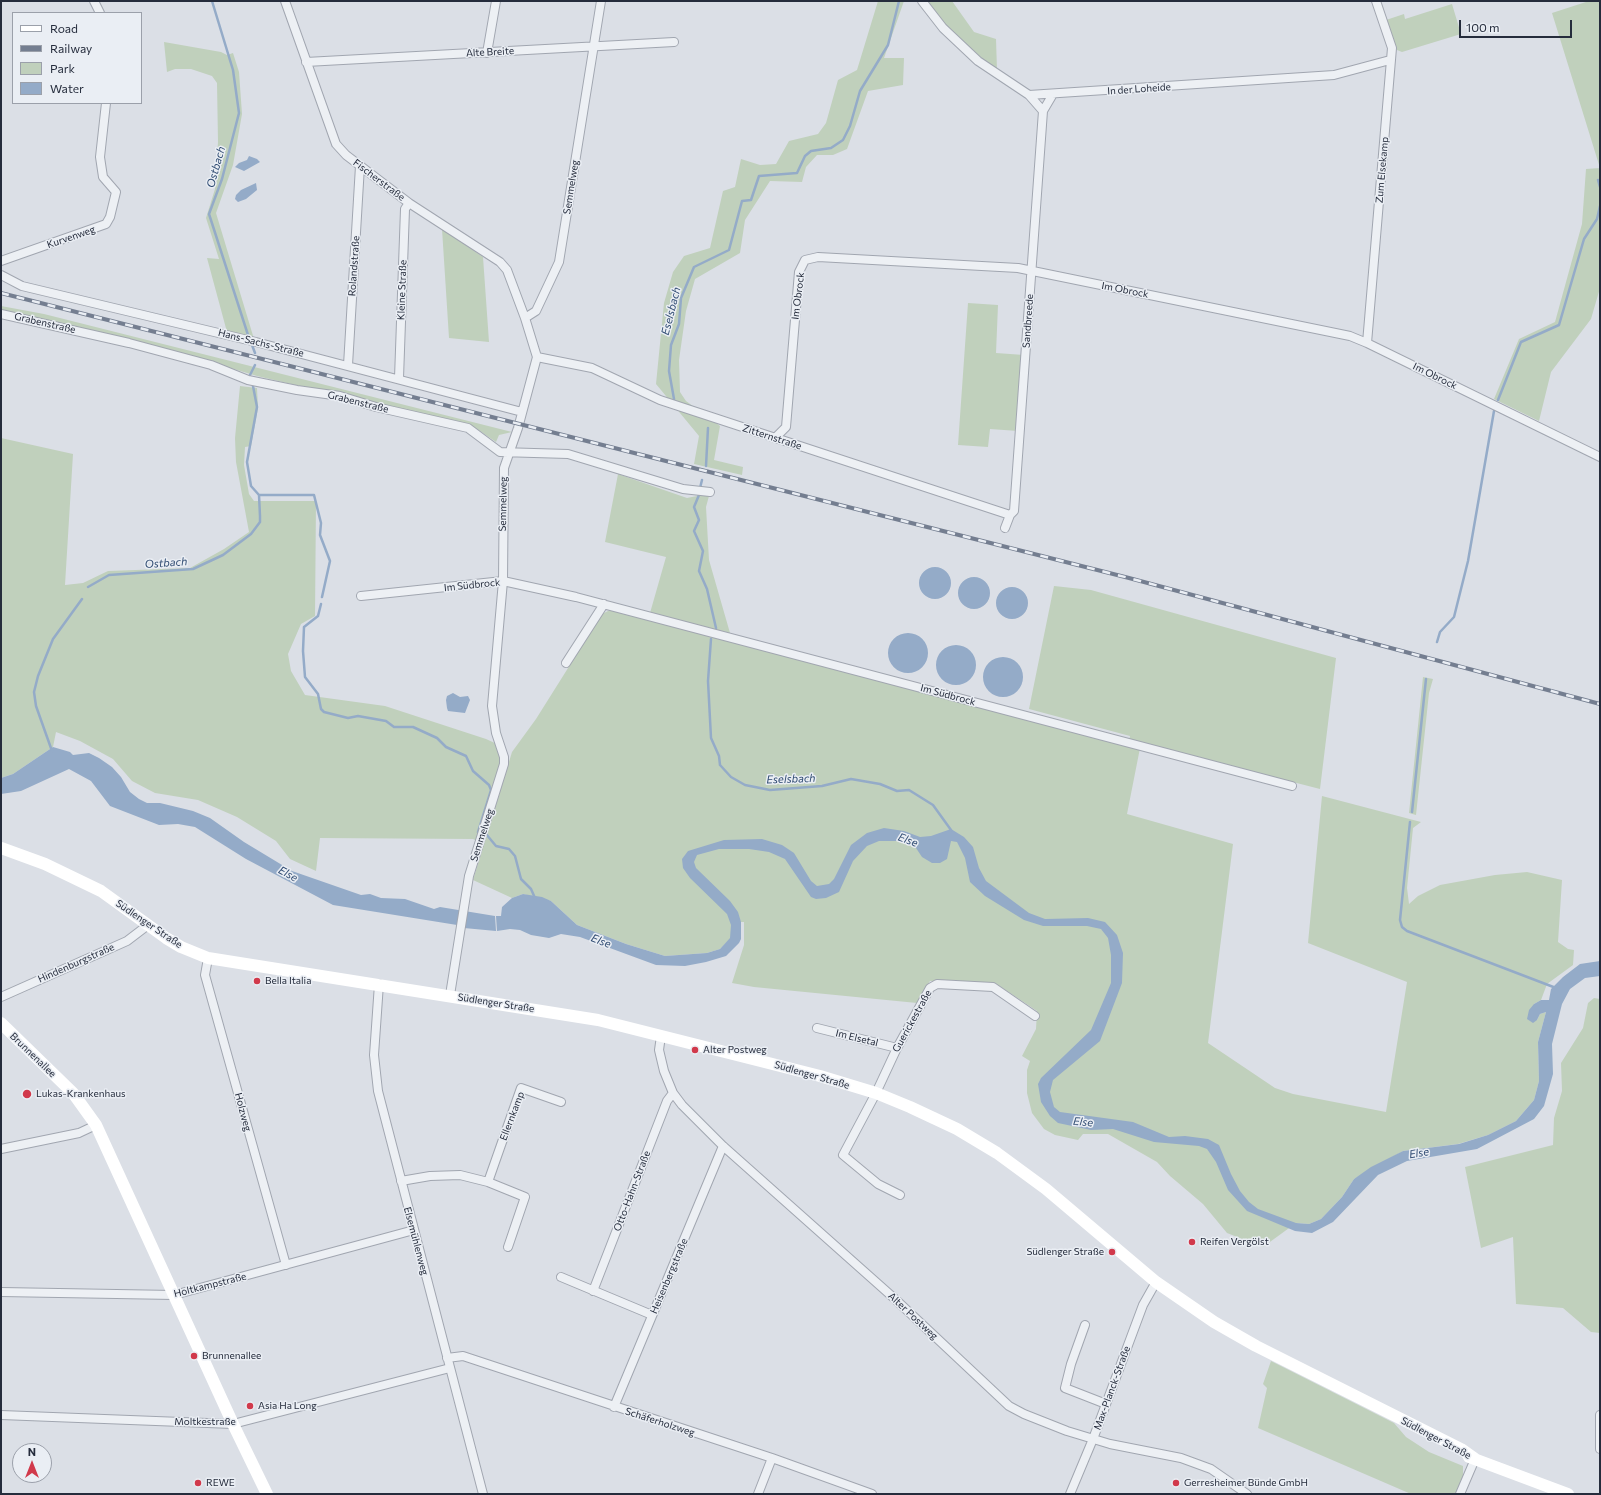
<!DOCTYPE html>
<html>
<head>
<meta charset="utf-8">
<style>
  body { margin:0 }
  #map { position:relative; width:1601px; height:1495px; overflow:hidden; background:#dbdfe6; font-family:Commissioner,sans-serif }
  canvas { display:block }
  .frame { position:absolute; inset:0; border:2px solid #252c3c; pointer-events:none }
  .legend { position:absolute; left:12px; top:12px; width:130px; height:92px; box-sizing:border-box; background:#eaeef4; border:1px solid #9ba0aa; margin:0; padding:5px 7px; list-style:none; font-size:12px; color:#252c3c }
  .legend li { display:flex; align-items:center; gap:8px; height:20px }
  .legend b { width:20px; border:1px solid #9ba0aa }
  .north { position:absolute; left:12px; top:1443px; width:40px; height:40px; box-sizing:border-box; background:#eaeef4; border:1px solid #9ba0aa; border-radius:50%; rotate:0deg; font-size:11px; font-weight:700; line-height:16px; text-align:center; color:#252c3c }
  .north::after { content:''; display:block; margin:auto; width:14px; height:18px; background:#d1394b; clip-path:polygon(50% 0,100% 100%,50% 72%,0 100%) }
  .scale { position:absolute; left:1459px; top:20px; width:113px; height:18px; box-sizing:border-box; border:2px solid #252c3c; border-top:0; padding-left:5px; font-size:12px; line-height:14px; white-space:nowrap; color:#252c3c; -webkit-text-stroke:3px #eaeef4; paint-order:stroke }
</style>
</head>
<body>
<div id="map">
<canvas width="1601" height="1495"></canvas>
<div class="frame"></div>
<ul class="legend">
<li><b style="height:5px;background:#fff"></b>Road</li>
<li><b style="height:5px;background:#747e90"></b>Railway</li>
<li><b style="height:11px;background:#c0d0bc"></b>Park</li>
<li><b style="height:11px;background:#94abc8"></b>Water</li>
</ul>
<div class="north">N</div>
<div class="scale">100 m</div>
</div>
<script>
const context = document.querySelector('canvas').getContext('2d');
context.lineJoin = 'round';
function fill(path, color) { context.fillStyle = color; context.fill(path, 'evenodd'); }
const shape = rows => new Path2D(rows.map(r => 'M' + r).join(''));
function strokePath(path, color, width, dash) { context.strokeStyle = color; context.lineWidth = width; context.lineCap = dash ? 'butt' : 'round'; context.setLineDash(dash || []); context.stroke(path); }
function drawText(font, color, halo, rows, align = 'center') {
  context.font = font + ' Commissioner,sans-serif'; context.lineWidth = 3; context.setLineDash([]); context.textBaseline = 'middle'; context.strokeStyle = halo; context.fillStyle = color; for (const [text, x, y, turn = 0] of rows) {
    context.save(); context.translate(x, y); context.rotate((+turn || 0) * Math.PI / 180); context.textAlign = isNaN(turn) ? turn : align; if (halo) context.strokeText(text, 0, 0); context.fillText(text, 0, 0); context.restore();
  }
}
fill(shape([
  [878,1,904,1,884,58,904,58,903,85,868,91,847,149,833,155,817,155,806,167,802,182,770,181,745,220,740,253,695,279,686,311,679,360,680,392,686,401,720,426,714,460,743,467,742,475,694,464,699,436,656,384,664,303,673,272,684,256,710,248,723,191,735,187,741,159,760,165,776,164,789,141,818,134,826,123,838,80,857,70],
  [928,1,952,1,974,32,996,39,997,70,980,59,946,25],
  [1589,1,1600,1,1600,288,1591,319,1551,372,1539,421,1494,399,1519,339,1555,322,1582,224,1586,169,1600,168,1552,13],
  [1452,4,1461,34,1402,52,1397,50,1386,20,1404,14,1405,19],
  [164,42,221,52,227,55,233,53,239,72,242,114,233,165,216,213,254,339,227,332,207,258,219,259,206,218,215,189,218,142,217,83,212,76,191,69,175,69,167,72],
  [442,229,483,257,489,342,449,338],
  [968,303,998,305,996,353,1024,355,1018,431,990,429,988,447,958,445],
  [1,306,44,314,512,432,499,435,496,442,474,427,257,376,184,354,1,310],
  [240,386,257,388,258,408,251,446,245,447,244,465,249,494,254,501,316,501,315,616,301,624,288,654,291,671,305,695,385,706,486,739,497,744,501,755,501,766,477,841,473,839,320,838,316,871,290,859,276,841,237,817,198,800,155,793,132,781,113,759,80,741,56,732,53,747,13,774,1,778,1,438,73,454,65,585,83,583,108,571,190,568,224,549,249,532,236,462,235,438],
  [618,474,687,498,697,496,709,496,706,507,709,560,730,633,650,613,666,557,605,542],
  [1054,586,1091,590,1336,658,1320,789,1141,743,1127,814,1233,844,1208,1043,1275,1088,1293,1094,1386,1112,1407,982,1308,943,1322,796,1421,822,1413,828,1407,888,1409,904,1418,896,1440,885,1495,875,1527,872,1562,880,1558,942,1568,949,1574,950,1573,965,1547,984,1541,1000,1534,1004,1537,1020,1540,1014,1546,1012,1538,1042,1539,1081,1534,1100,1516,1121,1488,1135,1458,1144,1403,1151,1354,1179,1342,1197,1321,1219,1309,1224,1296,1223,1263,1247,1227,1233,1203,1204,1170,1176,1157,1162,1108,1134,1083,1134,1078,1140,1055,1135,1044,1129,1032,1113,1027,1093,1027,1070,1030,1061,1022,1056,1036,1029,1037,1011,995,983,930,981,917,1003,754,987,732,983,744,945,744,922,741,922,731,938,720,949,707,953,665,956,626,944,577,925,551,901,523,894,512,898,473,880,512,752,536,719,602,614,612,609,1128,747,1130,736,1029,709],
  [1423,677,1433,679,1429,693,1416,815,1409,813],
  [1594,998,1600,999,1600,1333,1591,1332,1563,1308,1516,1304,1513,1237,1481,1248,1465,1167,1553,1145,1554,1118,1562,1091,1561,1063,1583,1028,1588,1003],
  [1271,1361,1394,1423,1406,1437,1429,1452,1463,1466,1463,1476,1455,1494,1411,1494,1258,1428,1267,1388,1263,1384]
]), '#c0d0bc');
fill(shape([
  [249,156,257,159,260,162,244,171,235,167,239,163,247,160],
  [256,183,257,190,246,199,238,202,235,199,236,195,241,190],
  '919 583a16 16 0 1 1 32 0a16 16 0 1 1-32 0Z',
  '958 593a16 16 0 1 1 32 0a16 16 0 1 1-32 0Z',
  '996 603a16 16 0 1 1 32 0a16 16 0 1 1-32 0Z',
  '888 653a20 20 0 1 1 40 0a20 20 0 1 1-40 0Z',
  '936 665a20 20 0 1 1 40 0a20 20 0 1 1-40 0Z',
  '983 677a20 20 0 1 1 40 0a20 20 0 1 1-40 0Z',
  [453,693,460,697,468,696,470,700,465,713,448,711,447,708,446,700,447,696],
  [53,747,70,752,73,755,89,753,99,758,112,767,121,777,130,792,139,799,147,803,160,803,193,811,210,818,244,842,292,871,361,895,370,894,381,898,405,899,434,909,440,907,495,916,496,931,464,928,457,925,333,905,246,859,195,827,178,824,159,825,110,806,91,781,69,769,21,791,1,794,1,778,13,774],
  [884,828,904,831,920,837,931,836,951,829,964,837,973,847,979,868,986,881,1029,913,1045,919,1088,918,1105,922,1117,935,1123,953,1122,983,1100,1041,1053,1080,1050,1092,1054,1107,1060,1112,1133,1122,1169,1137,1185,1136,1208,1139,1219,1145,1231,1174,1240,1191,1249,1202,1258,1209,1296,1223,1309,1224,1321,1219,1342,1197,1354,1179,1371,1167,1403,1151,1459,1144,1488,1135,1516,1121,1534,1100,1539,1081,1538,1042,1546,1012,1540,1014,1537,1020,1533,1023,1527,1019,1529,1010,1534,1004,1541,1000,1549,1000,1551,989,1563,977,1580,964,1600,961,1600,976,1585,978,1570,989,1562,1004,1552,1044,1553,1074,1544,1106,1534,1119,1477,1149,1407,1161,1378,1175,1333,1222,1312,1233,1295,1231,1247,1211,1228,1190,1216,1162,1207,1149,1199,1146,1154,1142,1113,1129,1091,1130,1058,1123,1050,1116,1041,1102,1038,1084,1041,1078,1091,1030,1111,983,1111,955,1108,938,1101,929,1087,926,1043,926,1024,920,985,896,970,882,965,858,957,842,951,841,947,859,940,863,932,863,922,857,916,848,902,841,879,841,867,846,853,861,839,892,826,898,816,899,811,897,785,859,769,852,749,849,719,849,697,855,694,862,696,868,730,901,738,912,741,922,741,939,739,943,726,956,706,962,685,966,656,965,580,937,561,934,549,938,531,935,520,930,510,929,497,931,496,916,501,916,502,907,512,898,523,894,542,897,551,901,577,925,626,944,665,956,707,953,720,949,730,938,731,925,727,914,690,878,683,868,682,859,688,851,724,840,762,839,782,845,794,853,811,881,817,886,829,884,834,879,851,845,867,833]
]), '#94abc8');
strokePath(shape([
  [212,1,233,70,239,113,222,179,209,214,248,335],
  [1598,180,1600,187],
  [252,345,255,353],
  [250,375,255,365],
  [674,399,669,371,671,345,679,324,681,298,694,267,729,250,742,201,751,200,759,176,797,173,805,156,811,151,831,148,843,140,850,126,860,91,888,45,899,1],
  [1498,400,1521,342,1559,325,1584,239,1597,219,1600,206],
  [706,466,708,428],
  [700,488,702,480],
  [259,495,314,495,321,523,320,535,330,561,322,597],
  [699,495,694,507,699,520,694,531,703,551,699,571,707,589,716,628],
  [88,587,109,575,193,569,223,555,251,534,260,522,260,516,259,495,251,486,247,462,257,407,253,386],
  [321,604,318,616,304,627,303,651,305,677,318,694,321,709,324,712,348,718,358,716,386,721,394,727,413,727,437,738,446,747,466,756,473,771,489,785,491,790,478,832],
  [711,639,708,681,711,738,719,756,720,765,731,777,745,785,770,790,822,786,851,779,880,784,897,791,909,790,933,805,951,830],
  [1437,642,1440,632,1454,617,1468,561,1494,411],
  [52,751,36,706,34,692,38,676,53,639,82,599],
  [1412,812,1426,679],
  [1410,822,1400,920,1402,927,1407,931,1556,988],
  [486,834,496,846,509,849,515,856,521,879,531,889,535,898]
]), '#94abc8', 2.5);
const street = shape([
  [94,1,100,13],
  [285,1,336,144,346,155,409,203,500,262,507,270,525,318,537,357,518,428,504,468,503,581,492,706,496,733,504,757,504,764,469,876,450,995],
  [922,1,943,28,978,61,1029,95,1043,111],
  [487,53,496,1],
  [306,62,674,42],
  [1029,95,1334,75,1390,60],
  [1,261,106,224,110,217,116,192,103,177,100,157,106,103],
  [1,275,22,286,256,342,522,412],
  [1,314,129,343,211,365,248,380,297,390,340,396,376,407,468,428,500,452,568,454,683,489,710,492],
  [525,318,536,311,559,262,601,1],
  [1367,343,1392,48,1376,1],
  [537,357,592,368,660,400,1010,515],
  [348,365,360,166],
  [399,378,405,209,409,203],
  [775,438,786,427,799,272,805,260,818,257,1018,268,1350,336,1367,343,1600,457],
  [1005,528,1010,515,1014,511,1043,111,1053,94],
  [361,596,503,581,576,597,1292,786],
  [566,663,604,604],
  [208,958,205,975,286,1265],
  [379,984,374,1055,378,1091,483,1494],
  [1,997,127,941,148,925],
  [817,1028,897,1048],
  [661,1036,659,1050,664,1071,673,1093,682,1105,723,1146,895,1299,1009,1406,1024,1414,1067,1431,1110,1444,1181,1458,1211,1469,1247,1494],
  [1,1149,79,1133,96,1125],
  [401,1181,430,1176,460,1175,488,1182,525,1197,508,1247],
  [488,1182,521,1088,561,1102],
  [900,1195,878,1184,843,1155,876,1093,897,1048,930,988,937,984,993,987,1035,1016],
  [561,1277,652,1315],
  [593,1291,667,1101,673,1093],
  [1,1292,174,1295,414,1230],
  [1085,1325,1071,1364,1065,1388,1106,1404],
  [447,1358,463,1356,772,1458,872,1494],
  [614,1407,723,1146],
  [1,1415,233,1424,450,1368],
  [1600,1415,1600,1449],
  [758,1494,772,1458],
  [1070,1494,1093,1439,1143,1305,1156,1282],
  [1460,1494,1475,1459]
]);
strokePath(street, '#a1a6b0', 10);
strokePath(street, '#edf0f4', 8);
strokePath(shape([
  [1,848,45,864,101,891,166,938,181,947,208,958,598,1020,820,1076,876,1093,910,1107,957,1129,997,1153,1046,1189,1156,1282,1214,1322,1256,1346,1461,1449,1475,1459],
  [1,1023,73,1093,96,1125,233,1424,267,1494],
  [1469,1457,1568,1494]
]), '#fff', 12);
const rail = shape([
  [1,293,1129,578,1600,704]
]);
strokePath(rail, '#747e90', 4);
strokePath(rail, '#eaeef4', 2.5, [8]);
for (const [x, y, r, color] of [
  [257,981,4,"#d1394b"],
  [695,1050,4,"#d1394b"],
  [27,1094,5,"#d1394b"],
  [1192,1242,4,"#d1394b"],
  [1112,1252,4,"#d1394b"],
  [194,1356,4,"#d1394b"],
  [250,1406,4,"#d1394b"],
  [198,1483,4,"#d1394b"],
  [1176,1483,4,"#d1394b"]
]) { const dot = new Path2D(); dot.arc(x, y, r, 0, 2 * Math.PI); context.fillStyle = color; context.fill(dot); strokePath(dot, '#eaeef4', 1.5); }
drawText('10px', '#252c3c', '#eaeef4', [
  ["Alte Breite",490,52,-3],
  ["In der Loheide",1139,89,-4],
  ["Zum Elsekamp",1382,170,-85],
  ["Fischerstraße",379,180,37],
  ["Semmelweg",571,187,-81],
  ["Kurvenweg",71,237,-19],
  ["Rolandstraße",354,266,-86],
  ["Kleine Straße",402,290,-88],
  ["Im Obrock",1125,290,11],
  ["Im Obrock",798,296,-83],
  ["Sandbreede",1028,321,-86],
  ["Grabenstraße",45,323,13],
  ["Hans-Sachs-Straße",261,343,14],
  ["Im Obrock",1435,376,26],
  ["Grabenstraße",358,402,14],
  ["Zitternstraße",772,437,18],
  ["Semmelweg",503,504,-89],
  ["Im Südbrock",472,585,-6],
  ["Im Südbrock",948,695,15],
  ["Semmelweg",482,835,-72],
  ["Südlenger Straße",149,924,34],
  ["Hindenburgstraße",76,963,-24],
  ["Südlenger Straße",496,1003,9],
  ["Guerickestraße",912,1021,-61],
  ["Im Elsetal",857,1038,14],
  ["Brunnenallee",33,1055,44],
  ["Südlenger Straße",812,1075,16],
  ["Holzweg",243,1112,75],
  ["Ellernkamp",512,1116,-69],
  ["Otto-Hahn-Straße",632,1191,-69],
  ["Elsemühlenweg",416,1241,75],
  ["Heisenbergstraße",669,1276,-67],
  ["Holtkampstraße",210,1285,-14],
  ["Alter Postweg",913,1316,43],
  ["Max-Planck-Straße",1112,1388,-70],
  ["Moltkestraße",205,1422],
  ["Schäferholzweg",660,1422,18],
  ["Südlenger Straße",1436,1438,28]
]);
drawText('10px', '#252c3c', '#eaeef4', [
  ["Bella Italia",265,981],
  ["Alter Postweg",703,1050],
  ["Lukas-Krankenhaus",36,1094],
  ["Reifen Vergölst",1200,1242],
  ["Südlenger Straße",1104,1252,"right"],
  ["Brunnenallee",202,1356],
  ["Asia Ha Long",258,1406],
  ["REWE",206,1483],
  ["Gerresheimer Bünde GmbH",1184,1483]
], 'left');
drawText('italic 11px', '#2e4a71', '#eaeef4', [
  ["Ostbach",216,167,-74],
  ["Eselsbach",671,311,-76],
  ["Ostbach",166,563,-4],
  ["Eselsbach",791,779,-2],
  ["Else",908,840,20],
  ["Else",288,874,28],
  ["Else",601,941,21],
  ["Else",1083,1122,5],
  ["Else",1419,1153,-9]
]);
</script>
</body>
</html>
